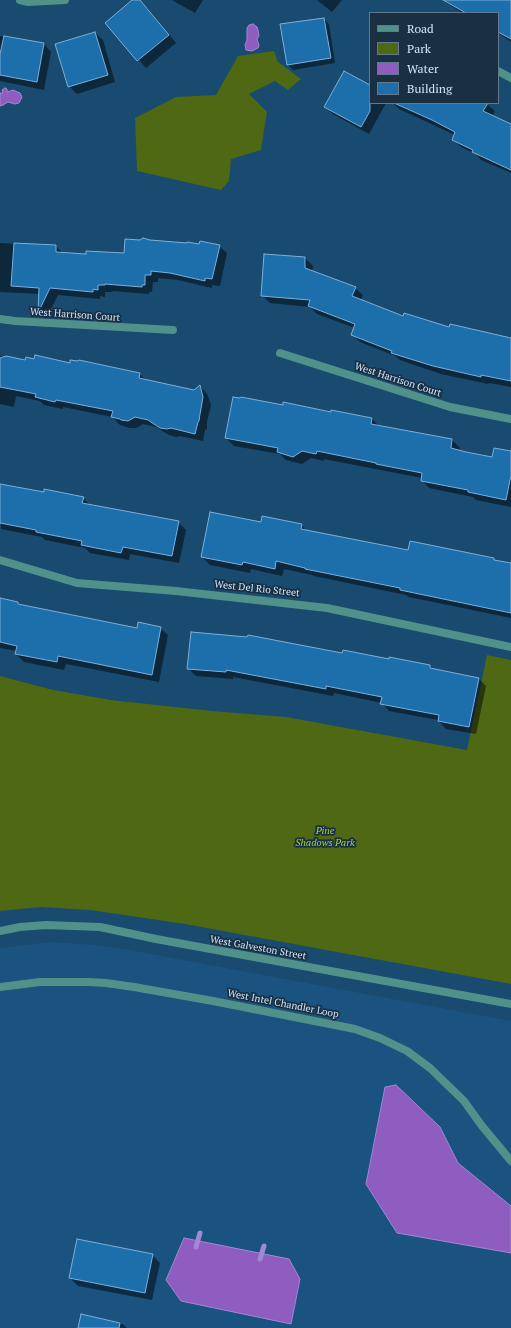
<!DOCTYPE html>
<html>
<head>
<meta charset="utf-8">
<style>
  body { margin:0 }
  #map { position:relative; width:511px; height:1328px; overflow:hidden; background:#194a70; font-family:"PT Serif",serif }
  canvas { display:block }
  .legend { position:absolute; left:369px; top:12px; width:130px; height:92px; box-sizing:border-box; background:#1a2f41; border:1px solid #62798d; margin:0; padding:5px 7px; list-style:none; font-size:12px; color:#cee8ff }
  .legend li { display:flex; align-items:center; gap:8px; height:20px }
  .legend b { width:20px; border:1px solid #62798d }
</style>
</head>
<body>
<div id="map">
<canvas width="511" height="1328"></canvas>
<ul class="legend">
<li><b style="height:5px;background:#509189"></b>Road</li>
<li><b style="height:11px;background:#4e6813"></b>Park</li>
<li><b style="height:11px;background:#8f5dbf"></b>Water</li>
<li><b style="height:11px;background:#1c6fab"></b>Building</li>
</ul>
</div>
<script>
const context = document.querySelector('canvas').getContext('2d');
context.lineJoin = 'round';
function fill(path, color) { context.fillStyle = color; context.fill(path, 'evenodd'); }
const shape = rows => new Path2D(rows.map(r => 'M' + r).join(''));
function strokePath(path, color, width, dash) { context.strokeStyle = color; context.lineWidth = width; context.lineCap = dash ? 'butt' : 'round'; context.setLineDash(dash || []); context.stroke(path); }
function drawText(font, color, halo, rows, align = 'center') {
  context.font = font + ' "PT Serif",serif'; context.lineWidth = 3.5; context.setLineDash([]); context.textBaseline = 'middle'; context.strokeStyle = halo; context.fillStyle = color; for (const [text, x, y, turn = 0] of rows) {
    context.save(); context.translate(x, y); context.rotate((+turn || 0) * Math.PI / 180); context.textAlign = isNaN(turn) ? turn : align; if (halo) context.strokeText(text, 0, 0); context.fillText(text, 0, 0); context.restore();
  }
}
fill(shape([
  [49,942,96,945,124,949,511,1021,511,1328,0,1328,0,948]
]), '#1a537f');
fill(shape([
  [274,51,278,62,301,79,288,90,275,81,249,94,267,112,261,150,231,159,229,181,221,190,137,171,135,118,176,97,216,95,238,56],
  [487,655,511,660,511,984,185,924,90,910,41,907,0,911,0,676,53,690,111,700,212,711,286,717,467,750]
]), '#4e6813');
const water = shape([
  [253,24,257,27,258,30,259,36,257,39,259,45,258,48,252,51,246,50,245,45,247,40,247,28,249,25,253,24],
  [5,88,7,89,7,92,13,90,20,93,22,97,19,103,15,104,8,102,3,105,0,106,0,93,3,93,2,90,5,88],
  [396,1085,440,1127,458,1163,511,1206,511,1253,397,1233,366,1184,385,1087,396,1085],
  [184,1238,289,1259,300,1279,291,1324,181,1301,166,1280,184,1238]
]);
fill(water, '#8f5dbf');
strokePath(water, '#a287d2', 1);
fill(shape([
  [134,0,139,0,145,5,176,43,146,68,107,23],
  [172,0,203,0,195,13],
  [317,0,342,0,332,12],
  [442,0,511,0,511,42,498,33,498,13,462,13],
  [324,19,329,24,335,63,293,70,288,65,282,25],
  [95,33,103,40,115,82,77,94,69,86],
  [0,36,44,44,51,52,44,90,0,81],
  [370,86,370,103,386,103,369,134,333,114,325,107],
  [393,103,487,104,495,111,492,117,511,125,511,173,481,160,476,154,461,147,453,139,455,135,399,109],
  [149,241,219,246,227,253,220,286,212,285,212,288,178,280,158,278,158,282,153,282,152,292,149,292,149,294,113,291,112,292,105,292,105,297,100,296,100,299,58,295,46,319,39,312,40,294,0,292,0,243,56,246,63,254,87,255,125,254],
  [265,255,305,258,313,266,312,272,355,288,363,295,361,300,403,317,450,328,511,339,511,387,489,383,488,384,441,374,400,360,395,356,360,342,352,334,355,328,317,314,310,307,270,303,262,295],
  [0,356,26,361,70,364,140,374,146,381,194,391,200,386,207,394,211,405,207,422,207,429,205,430,203,441,180,436,176,437,169,435,156,427,143,424,136,428,130,428,120,425,112,417,63,407,63,409,44,405,40,401,16,396,14,407,0,404],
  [284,406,372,419,380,427,452,440,460,448,459,451,493,458,511,452,511,507,476,500,473,497,429,488,422,480,422,478,324,459,324,461,311,458,302,464,286,460,280,454,234,446,226,438],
  [0,485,45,493,83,498,91,506,178,522,186,530,179,563,130,554,129,560,90,553,85,548,45,540,42,537,1,529],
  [262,523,301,525,308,532,408,551,493,559,496,561,511,564,511,618,409,597,406,595,314,576,312,575,284,569,282,576,251,569,250,573,210,565,202,557],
  [0,599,18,602,21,606,137,629,160,628,168,635,159,682,66,664,64,670,24,662,16,654,17,651,0,648],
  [343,654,430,666,434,670,478,678,486,686,476,734,446,729,438,720,389,711,382,703,334,693,333,696,233,677,233,679,196,676,188,668],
  [152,1255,160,1263,152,1300,78,1286,70,1278],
  [82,1315,123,1324,127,1328,79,1328]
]), '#0007');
strokePath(shape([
  [196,1247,200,1233],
  [260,1259,264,1246]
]), '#a287d2', 5);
const building = shape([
  [132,0,140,0,169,35,137,61,105,23,132,0],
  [443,0,511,0,511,39,498,32,498,13,466,13,443,0],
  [324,18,331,58,287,65,280,24,324,18],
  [95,32,108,75,68,87,55,44,95,32],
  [4,36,44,43,37,82,0,75,0,54,4,36],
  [344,71,370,85,370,111,361,127,324,107,344,71],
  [394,103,488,103,483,111,511,124,511,170,472,152,473,150,452,140,455,132,432,120,394,103],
  [143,238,150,240,187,243,187,242,199,244,200,241,220,245,212,279,205,278,205,281,170,273,151,271,151,275,145,275,145,285,142,285,142,287,105,284,105,285,98,285,98,290,93,289,93,292,50,288,38,313,39,288,11,286,14,243,56,245,56,252,86,254,86,251,124,253,125,239,140,240,143,238],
  [264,254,305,257,305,268,356,287,352,296,403,316,404,313,449,327,450,324,511,338,511,381,481,375,481,377,433,366,391,353,392,351,351,335,355,324,308,306,310,300,261,296,264,254],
  [35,355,70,363,70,360,78,361,79,360,107,366,140,373,139,378,194,390,200,385,203,397,200,414,199,421,198,422,195,434,171,428,167,429,160,428,148,420,135,417,128,421,121,420,120,419,111,417,113,411,56,400,55,402,35,397,36,394,0,387,0,358,6,356,25,360,26,357,34,359,35,355],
  [233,397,240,398,241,397,283,405,283,402,331,412,331,410,372,418,371,424,452,439,451,448,466,452,492,457,494,448,511,451,511,475,506,500,468,492,468,490,421,481,422,473,376,464,376,463,317,451,316,454,302,451,293,457,277,452,278,448,225,438,233,397],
  [0,484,44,492,44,489,84,497,82,503,179,521,172,556,123,547,121,553,81,545,82,541,36,532,36,530,0,523,0,484],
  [210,512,261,522,262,516,302,524,301,529,408,550,410,541,494,558,494,560,511,563,511,613,400,590,400,588,305,569,305,568,276,561,275,569,243,562,242,565,201,557,210,512],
  [0,598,18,602,18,604,137,628,138,622,161,627,152,675,58,656,57,662,15,654,17,646,0,642,0,598],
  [191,632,247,637,248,635,342,653,343,650,389,659,389,657,430,665,430,668,479,678,469,727,438,721,439,715,380,704,382,697,326,686,326,689,226,670,226,672,187,669,191,632],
  [77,1239,153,1254,145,1293,69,1278,77,1239],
  [81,1314,120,1323,119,1328,78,1328,81,1314]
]);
fill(building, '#1c6fab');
strokePath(building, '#7dafdb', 1);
strokePath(shape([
  [20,0,28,2,65,0],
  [498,71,511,78],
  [0,319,15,321,173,330],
  [280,353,450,407,511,419],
  [0,560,77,583,176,591,327,608,511,647],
  [0,987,40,982,89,982,106,983,134,987,213,1001,355,1029,380,1038,407,1051,430,1068,464,1101,482,1126,511,1161]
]), '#509189', 8);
strokePath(shape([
  [0,931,20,927,46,925,100,927,156,939,511,1004]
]), '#509189', 8);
drawText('10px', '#cee8ff', '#1a2f41', [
  ["West Harrison Court",75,315,4],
  ["West Harrison Court",398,380,18],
  ["West Del Rio Street",257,589,6],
  ["West Galveston Street",258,948,10],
  ["West Intel Chandler Loop",283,1004,11]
]);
drawText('italic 10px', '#a2d23a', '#1a2f41', [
  ["Pine",325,831],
  ["Shadows Park",325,843]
]);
</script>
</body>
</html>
